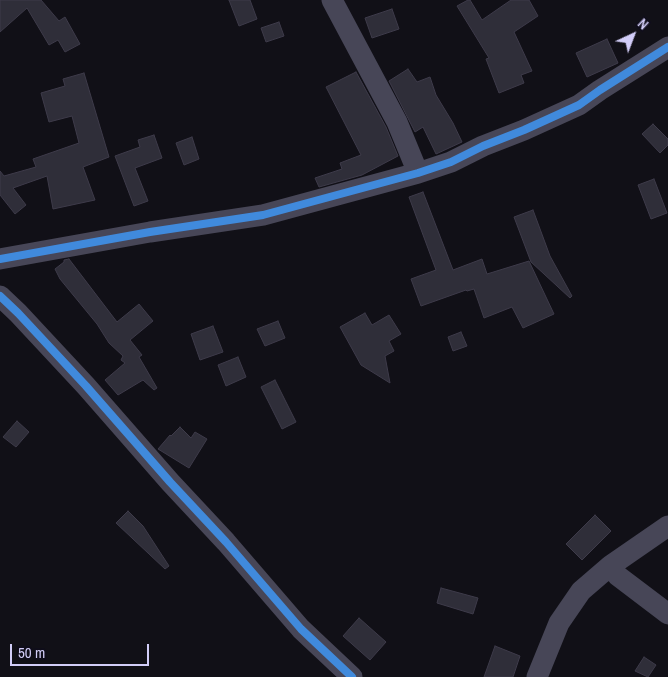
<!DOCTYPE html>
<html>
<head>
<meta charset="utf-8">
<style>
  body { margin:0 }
  #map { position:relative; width:668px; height:677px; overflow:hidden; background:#111017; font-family:"Archivo Narrow",sans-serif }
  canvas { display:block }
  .north { position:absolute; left:608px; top:10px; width:50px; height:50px; -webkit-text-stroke:4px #0f0d1a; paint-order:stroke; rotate:43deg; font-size:14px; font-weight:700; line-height:20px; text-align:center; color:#d2cdf8 }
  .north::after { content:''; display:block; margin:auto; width:18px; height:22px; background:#d2cdf8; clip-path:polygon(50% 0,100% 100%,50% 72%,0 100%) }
  .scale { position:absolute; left:10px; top:644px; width:139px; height:22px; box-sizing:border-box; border:2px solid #d2cdf8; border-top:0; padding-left:6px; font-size:15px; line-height:18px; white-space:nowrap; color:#d2cdf8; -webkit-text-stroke:4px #0f0d1a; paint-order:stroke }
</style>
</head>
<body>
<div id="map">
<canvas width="668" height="677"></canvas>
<div class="north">N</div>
<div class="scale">50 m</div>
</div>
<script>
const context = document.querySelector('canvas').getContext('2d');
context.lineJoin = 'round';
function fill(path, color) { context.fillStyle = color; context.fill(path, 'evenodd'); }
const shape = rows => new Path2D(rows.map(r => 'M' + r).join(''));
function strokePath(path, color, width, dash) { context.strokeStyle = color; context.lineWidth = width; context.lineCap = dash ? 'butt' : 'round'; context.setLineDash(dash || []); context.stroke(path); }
const building = shape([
  [0,0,41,0,59,21,65,17,80,44,65,52,58,40,49,45,27,8,0,32,0,0],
  [229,0,250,0,257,19,239,26,229,0],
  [468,0,470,0,482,20,511,0,529,0,538,16,514,32,532,71,521,75,524,83,499,93,486,59,489,58,457,6,468,0],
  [392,9,399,29,372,38,365,18,392,9],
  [279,22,284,36,266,42,261,28,279,22],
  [607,39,618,63,587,77,576,53,607,39],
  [408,69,417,82,430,77,436,95,453,123,462,142,436,154,423,127,415,132,389,81,408,69],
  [356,72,386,127,398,156,362,175,319,187,315,178,342,169,340,163,361,155,326,87,356,72],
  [84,73,109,157,83,167,95,200,53,209,47,176,13,188,26,205,15,214,0,195,0,171,4,176,36,167,33,159,79,143,72,116,49,122,41,93,65,86,63,79,84,73],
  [653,124,668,139,668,145,660,153,642,134,653,124],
  [154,135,162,158,135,168,148,201,134,206,115,156,140,147,138,140,154,135],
  [192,137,199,159,184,165,176,143,192,137],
  [654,179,667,213,651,219,638,185,654,179],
  [423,192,453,270,482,259,487,274,529,261,554,314,523,328,512,307,484,318,474,289,467,291,466,290,421,306,411,279,436,270,409,197,423,192],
  [533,210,550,256,572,296,570,298,531,262,514,217,533,210],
  [69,259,117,322,139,304,153,321,130,340,142,355,139,357,157,388,154,390,143,380,118,395,105,380,125,363,121,360,123,356,109,343,97,324,60,279,55,269,64,262,64,260,69,259],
  [365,313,372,325,389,315,401,334,389,341,394,351,385,356,390,383,361,365,340,327,365,313],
  [278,321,285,338,265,346,257,329,278,321],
  [213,326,223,352,200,360,191,334,213,326],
  [461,332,467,346,453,351,448,337,461,332],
  [238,357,246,377,226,386,218,365,238,357],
  [275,380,296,422,282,429,261,387,275,380],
  [17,421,29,432,16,447,3,437,17,421],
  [180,427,191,438,195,432,207,439,189,468,158,449,170,435,171,436,180,427],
  [128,511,143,526,169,566,165,569,116,523,128,511],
  [595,515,611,531,582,560,566,544,595,515],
  [441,588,478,598,473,614,437,603,441,588],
  [359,618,386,642,370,660,343,636,359,618],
  [495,646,520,656,513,677,484,677,495,646],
  [644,657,656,665,648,677,635,671,644,657]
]);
fill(building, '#2f2e39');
strokePath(building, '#3e3b4a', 1);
strokePath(shape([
  [332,0,397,122,418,173],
  [0,259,150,232,263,215,418,173,451,162,483,146,524,130,579,105,600,90,668,47],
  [0,296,18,313,86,386,170,482,226,542,301,629,352,677],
  [668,526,610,566,618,576,668,614],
  [537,677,559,623,581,591,610,566]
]), '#474657', 21);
strokePath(shape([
  [0,259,150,232,263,215,418,173,451,162,483,146,524,130,579,105,600,90,668,47],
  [0,296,18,313,86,386,170,482,226,542,301,629,352,677]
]), '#408adc', 8);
</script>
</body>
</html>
